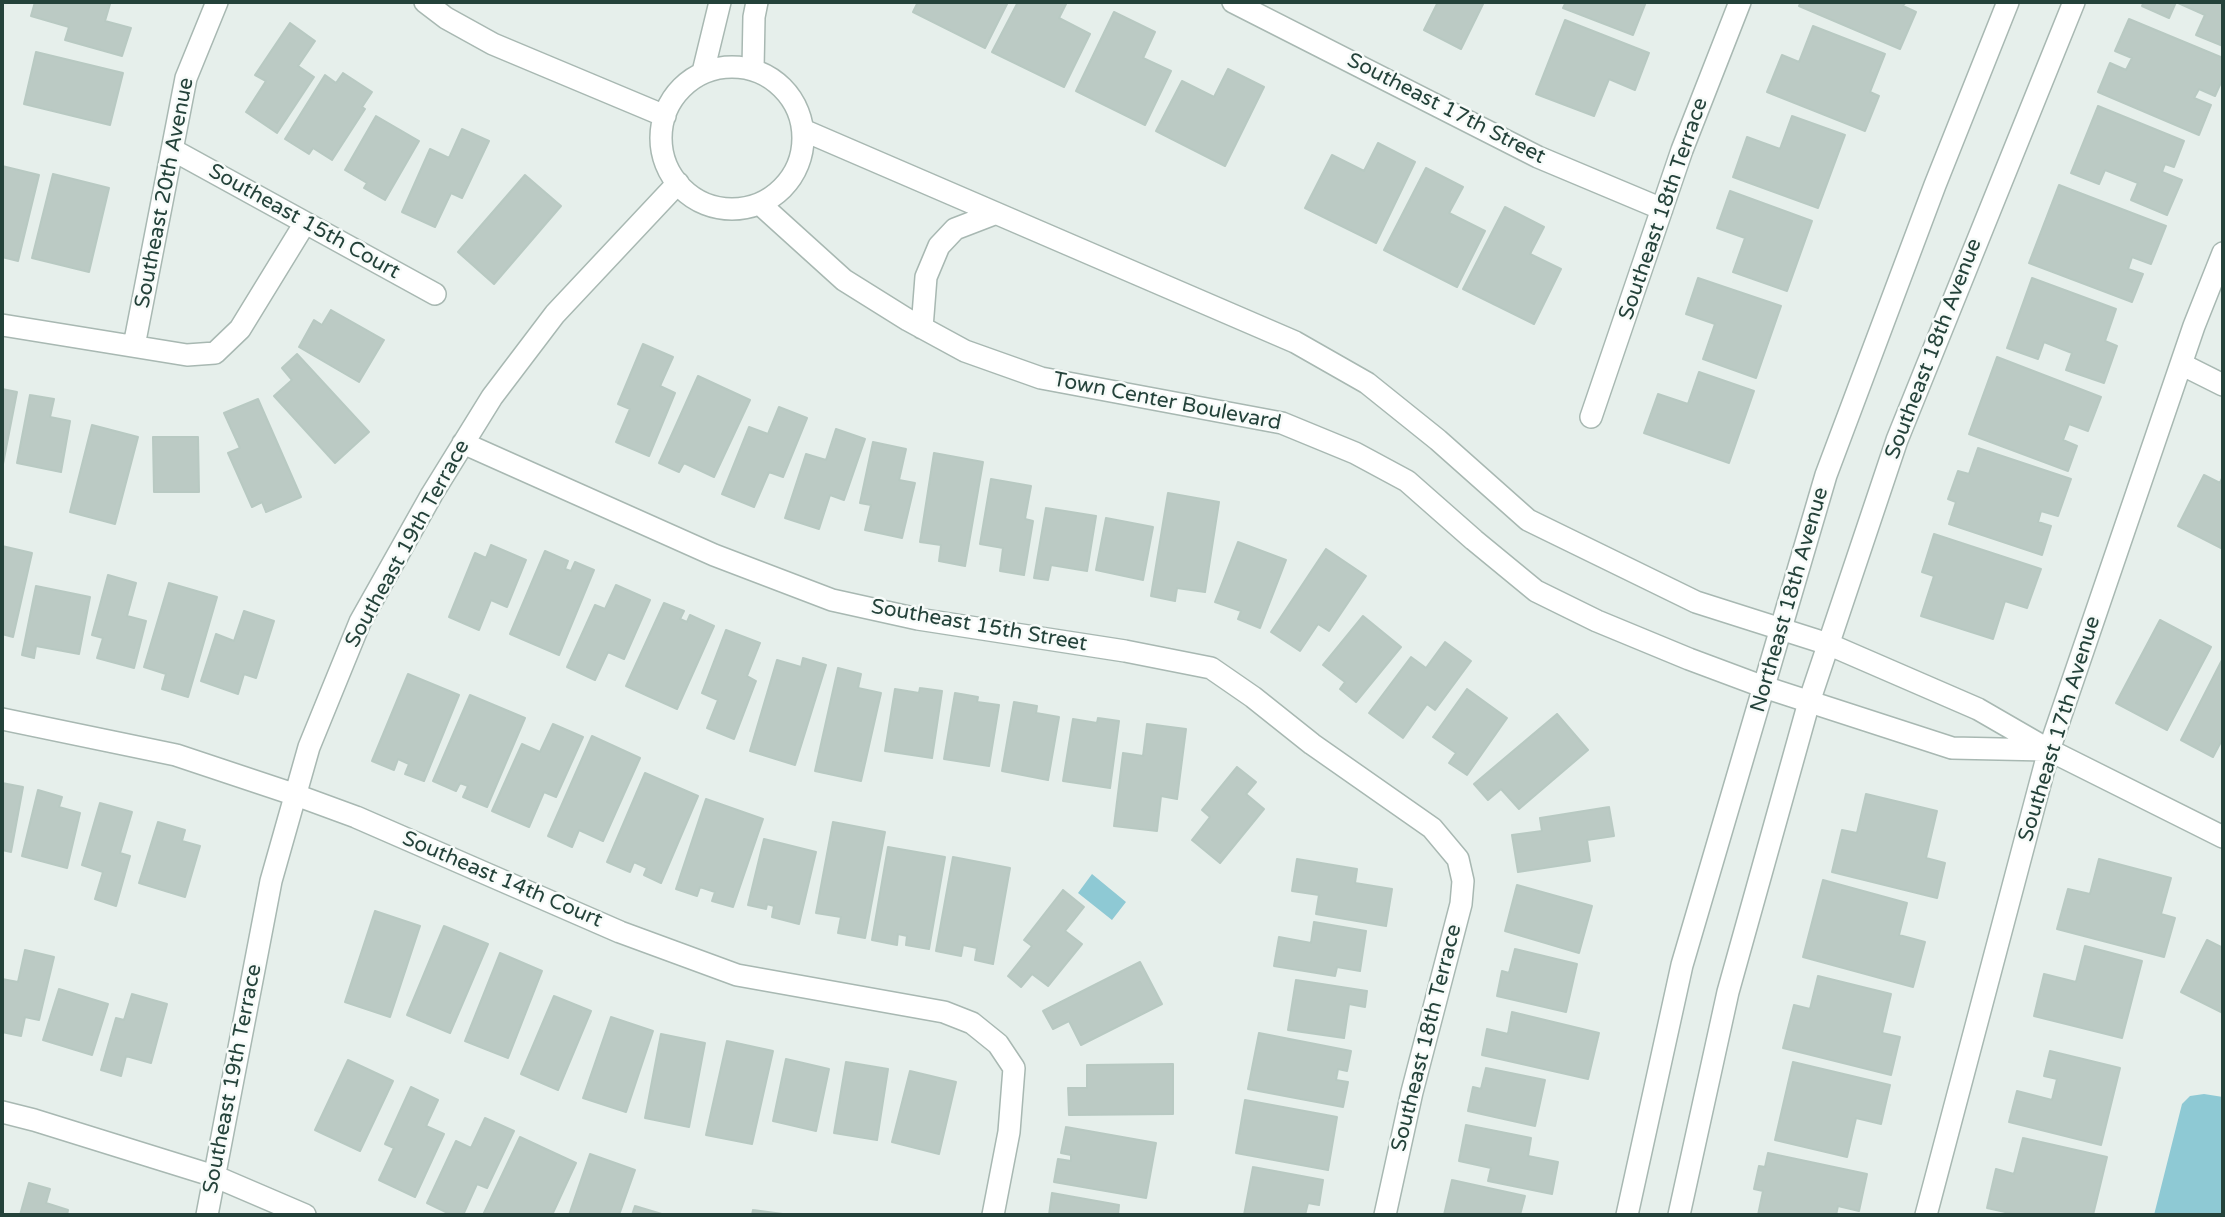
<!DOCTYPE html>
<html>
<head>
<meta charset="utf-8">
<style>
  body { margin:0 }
  #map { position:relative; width:2225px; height:1217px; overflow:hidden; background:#e6efeb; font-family:"Varela Round",sans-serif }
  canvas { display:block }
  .frame { position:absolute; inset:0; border:4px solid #24423a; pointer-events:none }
</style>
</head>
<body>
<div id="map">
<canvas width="2225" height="1217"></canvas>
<div class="frame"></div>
</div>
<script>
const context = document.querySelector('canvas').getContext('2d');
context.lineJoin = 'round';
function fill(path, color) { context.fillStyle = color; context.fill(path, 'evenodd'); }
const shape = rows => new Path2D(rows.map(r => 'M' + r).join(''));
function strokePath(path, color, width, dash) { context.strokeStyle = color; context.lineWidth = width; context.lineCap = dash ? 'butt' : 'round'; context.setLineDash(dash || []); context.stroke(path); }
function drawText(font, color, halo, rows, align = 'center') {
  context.font = font + ' "Varela Round",sans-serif'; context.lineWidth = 5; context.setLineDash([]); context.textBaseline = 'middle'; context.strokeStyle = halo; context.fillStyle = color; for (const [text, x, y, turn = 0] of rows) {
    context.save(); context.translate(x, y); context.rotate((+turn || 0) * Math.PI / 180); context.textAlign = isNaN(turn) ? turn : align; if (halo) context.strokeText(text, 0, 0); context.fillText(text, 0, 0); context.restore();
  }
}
fill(shape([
  [1092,874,1126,902,1112,920,1078,893],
  [2204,1094,2223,1097,2223,1215,2154,1215,2182,1104,2190,1096]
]), '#8ec9d4');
const building = shape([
  [35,2,103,2,110,4,105,21,131,28,122,56,65,40,69,27,31,16,35,2],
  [918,2,1008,2,985,48,913,12,918,2],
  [1018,2,1067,2,1059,18,1090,34,1064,87,992,52,1018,2],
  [1438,2,1484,2,1461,49,1424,30,1438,2],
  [1566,2,1646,2,1633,35,1563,8,1566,2],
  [1801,2,1906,2,1903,6,1916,12,1900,49,1799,6,1801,2],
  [2144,2,2223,2,2223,46,2196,35,2205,15,2176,2,2169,18,2142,6,2144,2],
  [1114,12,1155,32,1143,58,1171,71,1145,125,1076,91,1114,12],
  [2129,19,2223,58,2223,78,2215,96,2199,89,2194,98,2211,105,2199,135,2098,92,2110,63,2126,70,2132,58,2115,51,2129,19],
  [1565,20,1649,53,1635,90,1609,79,1594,116,1536,94,1565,20],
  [290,23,315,41,298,66,314,77,277,133,246,112,266,81,255,75,290,23],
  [1813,26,1885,54,1870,92,1879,96,1865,131,1767,92,1782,55,1799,62,1813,26],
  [36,52,123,73,110,125,24,104,36,52],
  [1228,69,1264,87,1225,166,1156,131,1182,81,1214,97,1228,69],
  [343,73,372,92,362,107,365,109,332,160,313,148,309,154,285,139,325,75,336,83,343,73],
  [2098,106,2184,141,2174,167,2165,164,2162,172,2182,180,2167,215,2131,200,2138,183,2105,170,2099,184,2071,173,2098,106],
  [376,116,419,141,385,200,364,188,367,183,345,170,376,116],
  [1792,116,1845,135,1818,208,1733,177,1747,137,1780,149,1792,116],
  [462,129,489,141,462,198,451,193,435,227,402,212,430,149,449,158,462,129],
  [1378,143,1415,162,1376,243,1305,208,1332,155,1364,171,1378,143],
  [2,166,39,175,18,261,2,257,2,166],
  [1426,168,1463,187,1449,213,1485,231,1457,287,1384,250,1426,168],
  [53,174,109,188,89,272,32,258,53,174],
  [525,175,561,206,494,284,458,252,525,175],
  [2059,185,2166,226,2151,264,2132,257,2128,269,2143,274,2132,302,2029,263,2059,185],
  [1730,191,1812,221,1787,291,1733,272,1745,238,1717,228,1730,191],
  [1505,207,1544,227,1530,254,1561,269,1534,324,1463,289,1505,207],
  [1698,278,1781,306,1756,378,1703,359,1715,324,1686,314,1698,278],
  [2032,278,2116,309,2105,341,2117,346,2104,383,2066,370,2072,353,2044,342,2038,359,2007,348,2032,278],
  [331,310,384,340,359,382,299,347,314,320,322,325,331,310],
  [643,344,673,357,660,386,675,393,649,456,616,442,630,409,618,404,643,344],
  [297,354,369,432,335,463,274,396,292,380,282,368,297,354],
  [1997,357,2101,397,2088,431,2069,424,2063,440,2077,446,2068,471,1969,434,1997,357],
  [1699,372,1754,391,1729,463,1644,433,1658,394,1688,404,1699,372],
  [698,376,750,400,714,477,684,463,679,472,659,463,698,376],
  [2,389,17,392,3,464,2,464,2,389],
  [30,395,54,399,50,417,70,421,61,472,17,463,30,395],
  [258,399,301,497,266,512,262,502,252,507,228,453,240,448,224,413,258,399],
  [779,407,807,418,783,477,769,472,754,507,722,494,749,427,768,434,779,407],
  [92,425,138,437,115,524,70,512,92,425],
  [836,429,865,439,844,500,830,495,819,529,785,518,806,454,826,460,836,429],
  [153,437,198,437,199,492,154,492,153,437],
  [873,442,906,449,899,480,915,483,902,538,865,530,871,505,860,503,873,442],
  [1978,448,2071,479,2058,516,2041,511,2038,522,2051,526,2042,555,1949,524,1956,502,1948,499,1958,471,1969,474,1978,448],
  [934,453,983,462,965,566,939,561,941,545,920,542,934,453],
  [2204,475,2220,483,2223,476,2223,549,2178,526,2204,475],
  [991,479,1031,486,1025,519,1033,521,1024,575,1000,571,1003,548,980,544,991,479],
  [1168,493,1219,502,1205,592,1177,588,1175,601,1151,596,1168,493],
  [1046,508,1096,516,1087,571,1051,565,1048,580,1034,578,1046,508],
  [1106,518,1153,527,1143,580,1096,570,1106,518],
  [1934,534,2041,569,2027,608,2005,601,1993,639,1921,616,1934,576,1922,572,1934,534],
  [1238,542,1286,560,1260,628,1238,619,1241,611,1215,602,1238,542],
  [491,545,526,560,507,607,491,600,479,630,449,617,475,553,486,558,491,545],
  [2,546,32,553,13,637,2,634,2,546],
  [1326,549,1366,576,1329,631,1318,624,1300,651,1271,632,1326,549],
  [545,551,568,561,565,569,571,571,575,562,594,570,559,655,510,634,545,551],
  [108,575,136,583,127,616,146,621,134,668,97,658,103,638,92,635,108,575],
  [169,583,217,597,188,697,162,689,166,674,144,667,169,583],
  [616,585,650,600,624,659,608,652,595,680,567,667,595,605,605,609,616,585],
  [36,586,90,597,79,654,36,646,34,658,22,655,36,586],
  [664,603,684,611,680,619,687,622,690,615,714,626,677,709,626,686,664,603],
  [244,611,274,621,256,678,244,674,238,694,201,681,216,634,234,641,244,611],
  [1363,616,1401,647,1356,702,1340,689,1345,682,1323,665,1363,616],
  [2160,620,2211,647,2167,730,2116,703,2160,620],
  [726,630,760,643,747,676,756,681,734,739,707,728,718,700,702,693,726,630],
  [1445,642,1471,661,1435,710,1427,704,1403,738,1369,713,1411,657,1426,668,1445,642],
  [803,658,826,665,795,765,750,751,777,660,801,667,803,658],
  [2222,660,2223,738,2213,757,2181,740,2222,660],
  [838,668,861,674,858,688,881,693,861,781,815,771,838,668],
  [408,674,459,695,424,781,405,774,409,764,398,759,394,770,372,761,408,674],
  [920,688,942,691,932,758,885,751,895,689,919,693,920,688],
  [1467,689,1507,718,1467,775,1449,763,1456,753,1433,737,1467,689],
  [955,693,978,697,977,702,999,705,989,766,944,759,955,693],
  [470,695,525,718,487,807,463,797,468,786,460,783,456,791,433,781,470,695],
  [1014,702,1037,706,1036,713,1059,717,1048,780,1002,771,1014,702],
  [1557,714,1588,750,1519,809,1501,789,1488,800,1474,784,1557,714],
  [1098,718,1119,721,1110,788,1063,781,1073,719,1097,723,1098,718],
  [553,724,583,737,556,797,544,792,529,827,492,811,522,744,540,752,553,724],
  [1147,724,1186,729,1177,799,1161,796,1157,831,1114,826,1123,753,1143,756,1147,724],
  [592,736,640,758,603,841,579,830,572,847,548,836,592,736],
  [1237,767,1256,782,1246,794,1264,809,1220,863,1192,840,1210,817,1202,810,1237,767],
  [645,773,698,796,661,883,644,875,647,868,634,862,630,872,607,862,645,773],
  [2,783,23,787,11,852,2,850,2,783],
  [38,790,62,797,59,807,80,813,67,868,22,856,38,790],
  [1866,794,1937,811,1926,858,1945,863,1937,898,1832,872,1842,830,1857,833,1866,794],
  [706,799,763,819,733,907,712,901,715,892,700,887,697,896,676,889,706,799],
  [100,803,132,812,120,853,130,856,116,906,95,899,103,872,82,865,100,803],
  [1609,807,1614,836,1587,840,1590,861,1518,872,1512,835,1542,831,1540,818,1609,807],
  [158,822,185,830,182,841,200,846,185,897,139,883,158,822],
  [833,822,885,832,865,938,838,933,841,917,816,913,833,822],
  [764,839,816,852,799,924,772,917,774,906,767,904,766,909,748,905,764,839],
  [888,847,945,857,929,949,906,945,907,936,898,934,897,945,872,940,888,847],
  [953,857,1010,868,993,964,975,960,977,948,963,945,961,956,936,951,953,857],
  [1297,859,1357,869,1355,883,1392,889,1386,926,1316,914,1319,895,1292,891,1297,859],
  [2099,859,2171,878,2161,914,2175,918,2164,957,2057,929,2068,889,2090,894,2099,859],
  [1823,880,1907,903,1899,935,1925,942,1913,987,1803,957,1823,880],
  [1517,885,1592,906,1579,953,1505,931,1517,885],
  [1063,890,1084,907,1065,931,1082,944,1048,986,1032,974,1021,987,1008,976,1032,946,1024,940,1063,890],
  [375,911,420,926,390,1017,345,1002,375,911],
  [1314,922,1366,931,1360,971,1337,967,1335,976,1274,966,1279,937,1311,943,1314,922],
  [444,926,488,944,450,1033,407,1015,444,926],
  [2207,940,2223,948,2223,1013,2181,992,2207,940],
  [2085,946,2142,961,2122,1038,2034,1016,2044,974,2076,982,2085,946],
  [1515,949,1577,964,1566,1012,1497,996,1502,971,1509,973,1515,949],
  [25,950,54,957,39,1020,25,1017,21,1036,2,1032,2,979,18,982,25,950],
  [500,953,542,971,508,1058,465,1041,500,953],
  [1140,962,1162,1004,1081,1045,1069,1021,1053,1029,1043,1011,1140,962],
  [1818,976,1891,994,1882,1033,1900,1037,1891,1075,1783,1048,1794,1005,1810,1009,1818,976],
  [1296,980,1367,991,1365,1007,1349,1004,1344,1038,1288,1030,1296,980],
  [59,989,108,1004,92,1055,43,1040,59,989],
  [132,994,167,1004,151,1063,126,1056,121,1076,101,1070,116,1018,124,1020,132,994],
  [554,996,591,1011,558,1090,521,1074,554,996],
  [1512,1012,1599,1033,1588,1079,1482,1055,1487,1029,1508,1034,1512,1012],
  [611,1017,653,1031,626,1112,583,1098,611,1017],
  [1259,1033,1351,1051,1347,1071,1338,1069,1336,1080,1348,1082,1343,1107,1248,1089,1259,1033],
  [661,1034,705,1043,689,1127,645,1118,661,1034],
  [727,1041,773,1051,752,1144,706,1135,727,1041],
  [2050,1051,2120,1068,2101,1145,2009,1122,2017,1091,2052,1100,2057,1079,2044,1076,2050,1051],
  [786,1059,829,1069,816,1131,773,1121,786,1059],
  [348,1060,393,1081,360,1151,315,1130,348,1060],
  [846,1062,888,1069,877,1140,834,1133,846,1062],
  [1793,1062,1890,1085,1881,1124,1856,1118,1847,1157,1775,1140,1793,1062],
  [1173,1064,1173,1114,1069,1115,1068,1088,1087,1088,1087,1065,1173,1064],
  [1486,1068,1545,1080,1535,1126,1468,1111,1473,1087,1481,1089,1486,1068],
  [910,1071,956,1082,939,1154,892,1142,910,1071],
  [411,1087,438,1100,426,1126,444,1134,415,1197,379,1180,394,1148,385,1144,411,1087],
  [1245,1100,1337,1117,1328,1170,1236,1153,1245,1100],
  [485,1118,514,1131,487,1188,477,1184,463,1215,452,1215,427,1203,456,1141,471,1148,485,1118],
  [1466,1125,1531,1138,1528,1156,1558,1162,1552,1194,1488,1181,1491,1168,1459,1161,1466,1125],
  [1066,1127,1156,1143,1146,1198,1054,1182,1058,1159,1071,1161,1071,1155,1061,1153,1066,1127],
  [520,1137,576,1163,552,1215,483,1215,520,1137],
  [2023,1138,2107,1157,2093,1215,2019,1215,1987,1208,1996,1169,2014,1174,2023,1138],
  [1768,1153,1867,1174,1859,1211,1838,1206,1836,1215,1758,1215,1763,1191,1754,1189,1759,1166,1765,1167,1768,1153],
  [590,1154,635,1170,619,1215,569,1215,590,1154],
  [1253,1167,1323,1180,1319,1205,1308,1203,1305,1215,1244,1215,1253,1167],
  [1452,1180,1525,1196,1520,1215,1523,1215,1444,1215,1452,1180],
  [29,1183,50,1189,46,1203,68,1210,67,1215,20,1215,29,1183],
  [1052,1193,1119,1205,1118,1215,1049,1215,1052,1193],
  [635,1206,665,1215,632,1215,635,1206],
  [753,1210,790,1215,752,1215,753,1210]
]);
fill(building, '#bbcac4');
strokePath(building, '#b8c9c2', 2);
const minor = shape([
  [425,2,446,18,493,44,665,116],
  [1233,2,1538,157,1662,209],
  '661 138a71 71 0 1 1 142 0a71 71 0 1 1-142 0Z',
  [753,69,754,17,757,2],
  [703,72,720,2],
  [803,130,1295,342,1367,383,1438,440,1528,520,1696,602,1828,644,1978,709,2049,750,2223,837],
  [173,150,435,294],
  [760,204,844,280,908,320,965,351,1041,378,1282,423,1355,453,1407,481,1474,540,1536,591,1597,621,1689,659,1764,687,1952,748,2046,750],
  [2,325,187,355,215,353,240,329,305,223],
  [922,328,926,277,939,246,955,229,994,214],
  [134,346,186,78,217,2],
  [2181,364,2223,385],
  [1591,417,1682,150,1740,2],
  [463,443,714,555,832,600,918,619,1125,651,1211,668,1253,697,1312,744,1432,828,1458,859,1463,881,1461,904,1412,1092,1385,1215],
  [2,719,176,755,296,795,356,817,620,932,737,975,944,1012,972,1023,998,1044,1014,1068,1009,1132,993,1215],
  [2,1112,34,1120,214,1176,305,1215],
  [207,1215,271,881,309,747,360,622,432,494,492,397,555,314,678,183],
  [1926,1215,2049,750,2194,326,2223,253]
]);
const tertiary = shape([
  [1627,1215,1682,965,1826,475,1935,185,2008,2],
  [1679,1215,1728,992,1809,702,1897,440,2074,2]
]);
strokePath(minor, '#a8b8b2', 24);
strokePath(tertiary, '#a8b8b2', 24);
strokePath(minor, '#fff', 21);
strokePath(tertiary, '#fff', 21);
drawText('21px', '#24423a', '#f7fbf9', [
  ["Southeast 17th Street",1446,109,27],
  ["Southeast 20th Avenue",165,193,-79],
  ["Southeast 18th Terrace",1664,209,-71],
  ["Southeast 15th Court",304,222,29],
  ["Southeast 18th Avenue",1934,349,-69],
  ["Town Center Boulevard",1167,402,11],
  ["Southeast 19th Terrace",408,544,-61],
  ["Northeast 18th Avenue",1790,600,-74],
  ["Southeast 15th Street",979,626,10],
  ["Southeast 17th Avenue",2060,729,-73],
  ["Southeast 14th Court",502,880,23],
  ["Southeast 18th Terrace",1427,1038,-76],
  ["Southeast 19th Terrace",233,1079,-79]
]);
</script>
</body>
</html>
